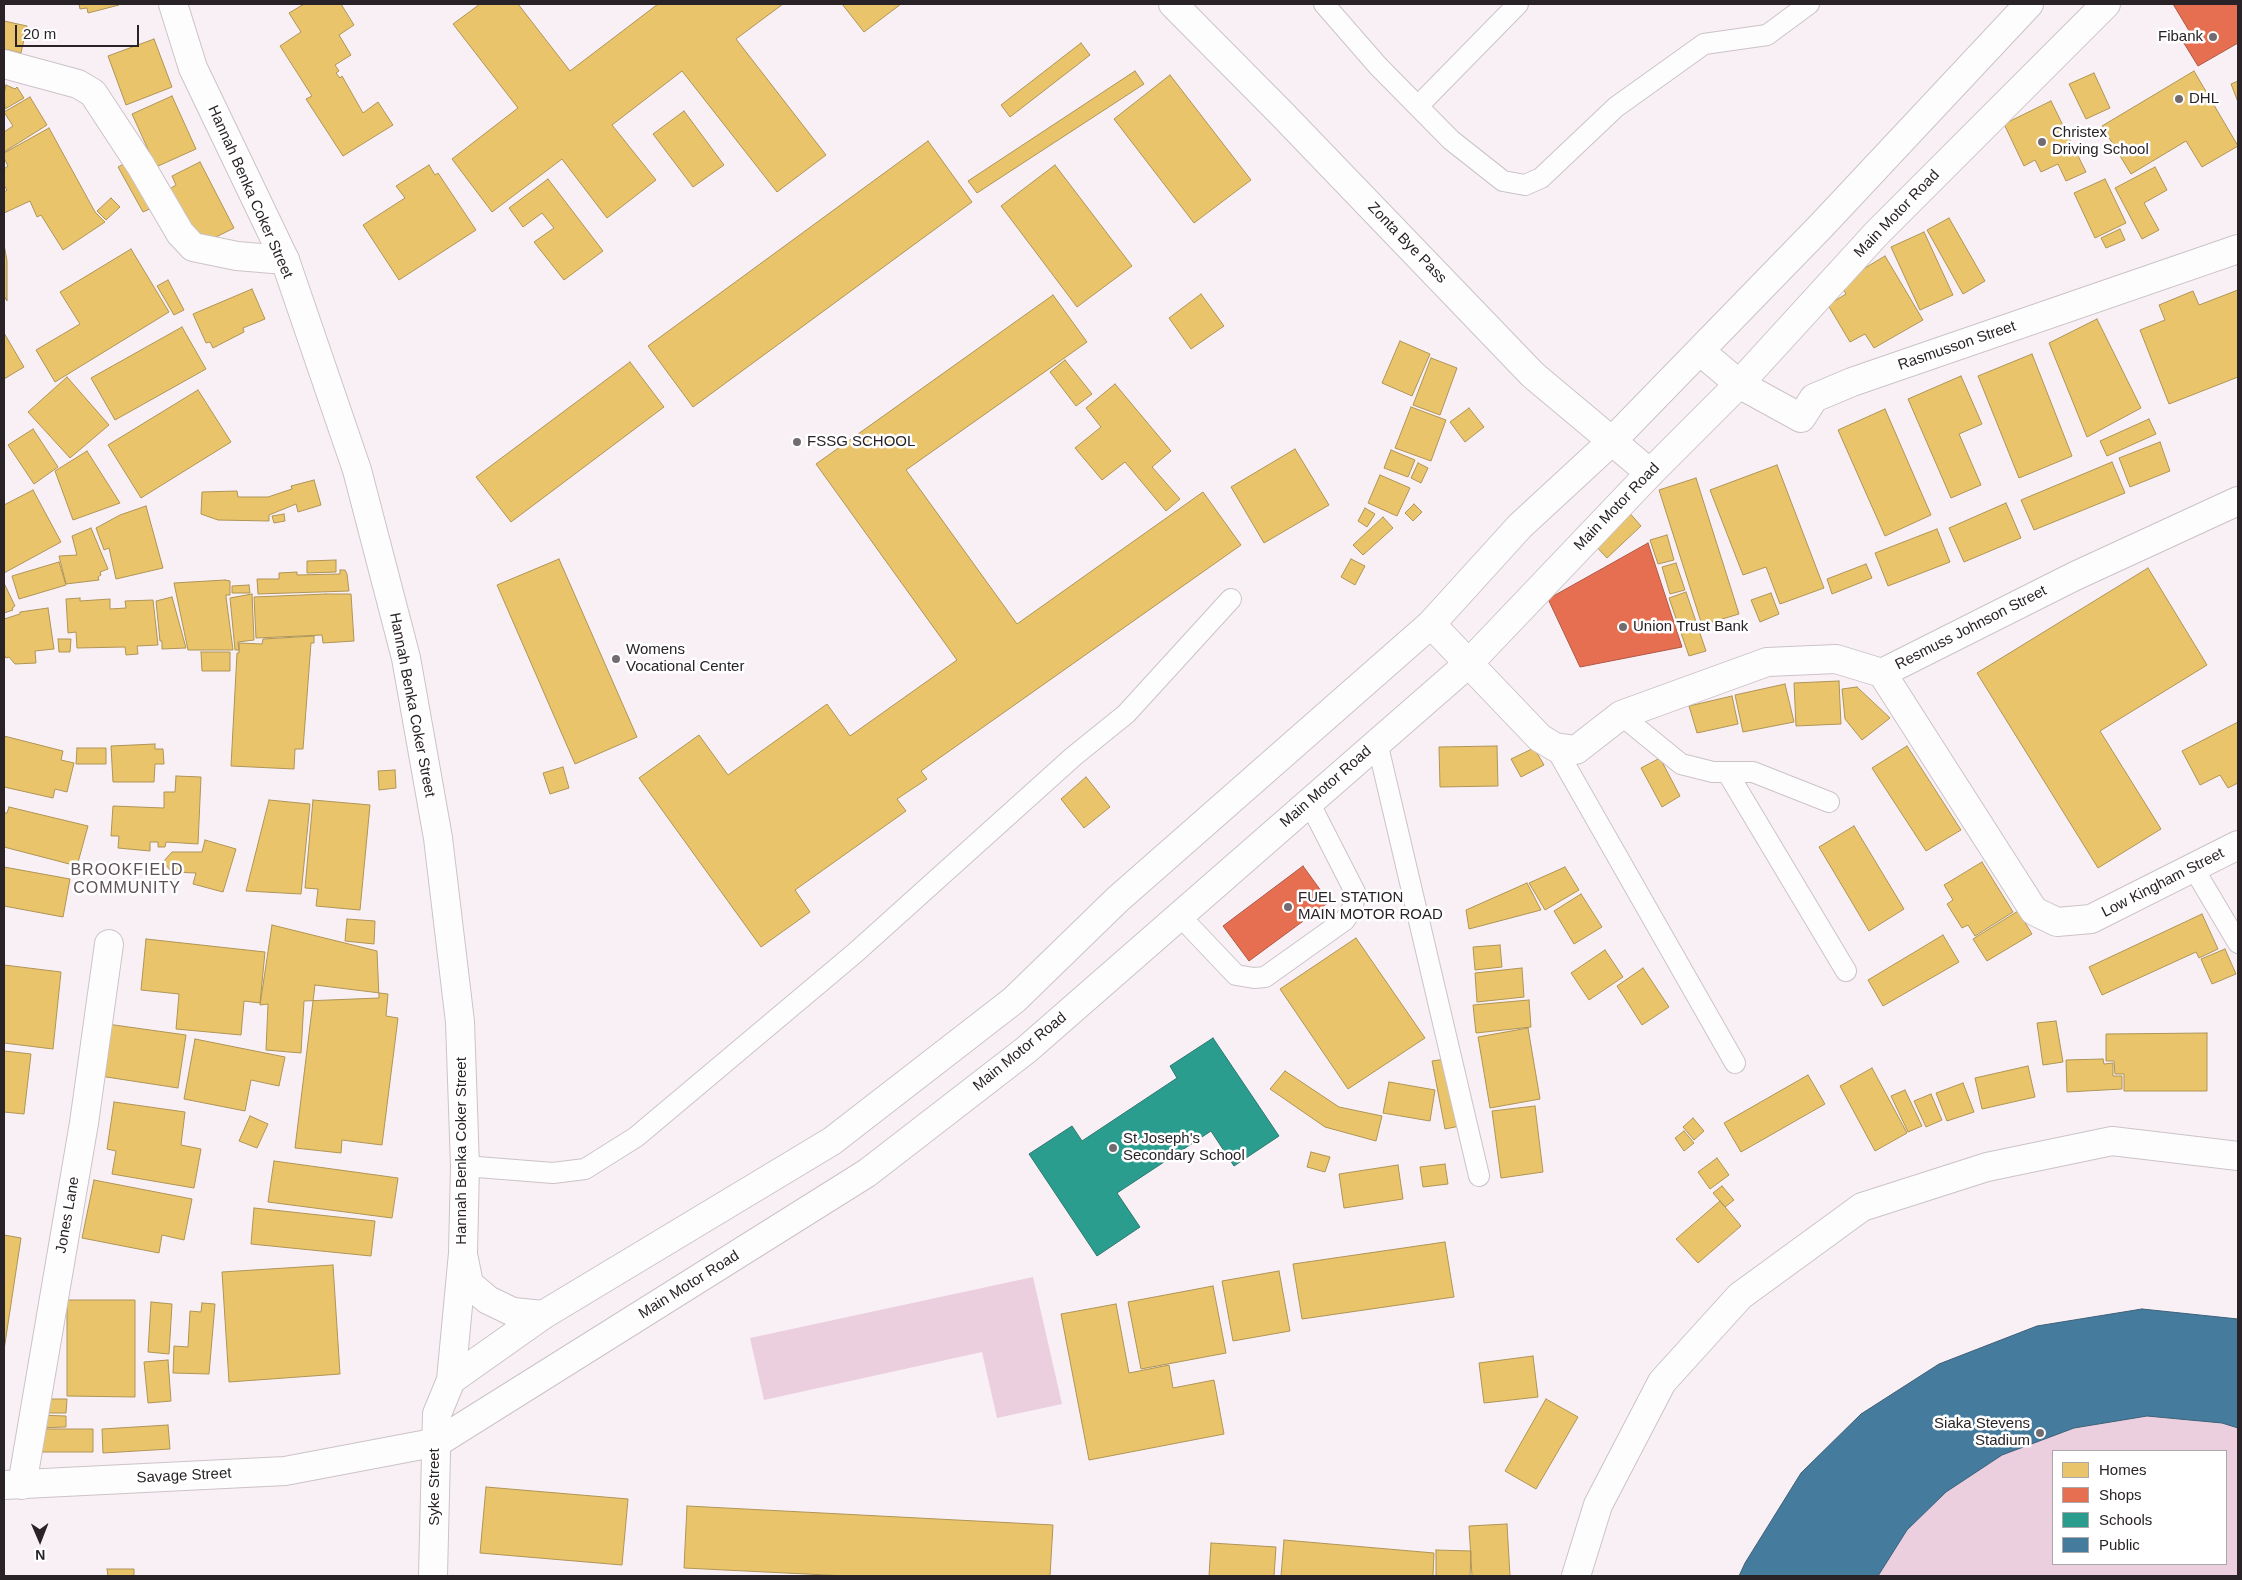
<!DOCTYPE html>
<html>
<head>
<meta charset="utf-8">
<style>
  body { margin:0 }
  #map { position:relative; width:2242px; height:1580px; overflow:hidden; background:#f9f0f5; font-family:Helvetica,sans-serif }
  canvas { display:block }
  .frame { position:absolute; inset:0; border:5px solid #292327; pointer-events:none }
  .legend { position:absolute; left:2052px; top:1450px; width:175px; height:115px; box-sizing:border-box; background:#fff; border:1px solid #a9a7a9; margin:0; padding:6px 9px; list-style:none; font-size:15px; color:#292327 }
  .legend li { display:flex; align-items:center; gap:10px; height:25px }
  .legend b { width:25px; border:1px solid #a9a7a9 }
  .north { position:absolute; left:15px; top:1515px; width:50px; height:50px; -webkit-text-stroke:4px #fff; paint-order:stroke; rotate:179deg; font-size:14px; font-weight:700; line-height:20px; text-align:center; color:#292327 }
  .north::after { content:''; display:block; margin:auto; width:18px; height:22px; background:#292327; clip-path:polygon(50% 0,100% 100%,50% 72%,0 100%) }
  .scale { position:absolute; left:15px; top:25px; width:124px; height:22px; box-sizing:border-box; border:2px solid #292327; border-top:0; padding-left:6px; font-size:15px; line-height:18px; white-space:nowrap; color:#292327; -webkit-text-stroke:4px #fff; paint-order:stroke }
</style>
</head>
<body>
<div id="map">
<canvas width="2242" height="1580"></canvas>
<div class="frame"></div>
<ul class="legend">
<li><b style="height:14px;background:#e9c46a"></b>Homes</li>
<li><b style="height:14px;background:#e76f51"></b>Shops</li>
<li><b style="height:14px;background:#2a9d8f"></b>Schools</li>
<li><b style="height:14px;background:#457b9d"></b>Public</li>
</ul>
<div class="north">N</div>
<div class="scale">20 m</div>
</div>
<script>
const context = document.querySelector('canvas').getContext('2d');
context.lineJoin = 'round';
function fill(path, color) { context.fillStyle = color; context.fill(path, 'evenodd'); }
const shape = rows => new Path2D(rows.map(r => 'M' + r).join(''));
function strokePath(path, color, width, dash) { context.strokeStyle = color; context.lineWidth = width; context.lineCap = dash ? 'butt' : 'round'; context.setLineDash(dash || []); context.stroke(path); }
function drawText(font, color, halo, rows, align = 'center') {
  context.font = font + ' Helvetica,sans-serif'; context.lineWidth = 5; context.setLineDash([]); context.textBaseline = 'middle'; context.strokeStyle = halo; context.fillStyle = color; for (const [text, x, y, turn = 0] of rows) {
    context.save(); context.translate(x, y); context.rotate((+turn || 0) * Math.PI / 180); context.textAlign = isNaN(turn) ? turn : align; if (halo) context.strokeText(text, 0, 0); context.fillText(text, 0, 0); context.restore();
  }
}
fill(shape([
  [1033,1277,1062,1404,997,1418,982,1352,764,1400,750,1338],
  [2142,1309,2238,1319,2238,1576,1739,1576,1745,1563,1801,1473,1861,1414,1939,1364,2037,1326],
  [2053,1451,2226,1451,2226,1564,2053,1564]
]), '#ebcfde');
const homes = shape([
  [79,4,119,4,119,5,88,13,87,8,80,9,79,4],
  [304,4,341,4,354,25,339,35,351,55,335,65,339,71,336,73,340,78,342,76,363,113,378,102,393,125,343,156,306,99,312,96,280,46,301,32,289,13,304,4],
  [480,4,518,4,570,71,658,4,783,4,736,39,826,155,777,192,682,71,612,125,656,180,607,218,562,159,492,212,452,159,518,108,453,24,480,4],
  [842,4,901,4,864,32,842,4],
  [4,21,27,26,21,53,4,49,4,21],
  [154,39,172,87,126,105,108,56,154,39],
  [1081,43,1090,55,1010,117,1001,105,1081,43],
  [1135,71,1144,84,977,193,968,181,1135,71],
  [2194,71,2238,146,2202,167,2186,141,2131,174,2102,126,2194,71],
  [2094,73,2110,108,2086,119,2069,84,2094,73],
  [1170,75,1251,180,1194,223,1114,119,1170,75],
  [2238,81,2238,102,2231,84,2238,81],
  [6,85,15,89,17,87,24,98,5,109,4,94,6,85],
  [172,96,196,149,156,167,132,114,172,96],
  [30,97,47,125,4,152,4,132,13,126,4,112,30,97],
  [2051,101,2086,172,2066,181,2058,164,2041,172,2035,160,2024,166,2004,124,2051,101],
  [684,111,724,165,693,187,653,134,684,111],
  [49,128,95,212,105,222,63,250,41,215,37,217,30,201,4,213,4,192,7,190,4,185,4,169,8,166,4,158,4,153,49,128],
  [928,141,972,202,693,407,648,346,928,141],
  [131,160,156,206,143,212,118,167,131,160],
  [200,162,234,228,204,243,199,232,190,236,168,190,176,185,172,176,200,162],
  [429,165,435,175,438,173,476,230,399,280,363,225,405,198,396,186,429,165],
  [1055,165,1132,266,1077,307,1001,206,1055,165],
  [2155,167,2167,190,2144,203,2159,230,2142,239,2115,188,2155,167],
  [548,179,603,251,564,280,534,242,554,228,542,213,523,227,509,208,548,179],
  [2105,179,2126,223,2095,238,2074,193,2105,179],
  [111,198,120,207,106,220,97,211,111,198],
  [1949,218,1985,281,1963,294,1927,230,1949,218],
  [2120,229,2125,240,2106,248,2101,238,2120,229],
  [1924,232,1953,295,1920,310,1891,247,1924,232],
  [4,244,7,261,7,301,4,296,4,244],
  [131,249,169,312,55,382,36,350,80,324,60,292,131,249],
  [1885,256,1923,320,1874,348,1865,334,1850,342,1828,305,1846,294,1840,283,1885,256],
  [168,280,184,310,174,315,157,286,168,280],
  [252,289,265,319,243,328,244,332,213,348,210,342,206,343,193,314,252,289],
  [2238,290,2238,377,2169,404,2140,330,2165,320,2159,305,2193,291,2199,305,2238,290],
  [1201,294,1224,326,1191,349,1169,318,1201,294],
  [1053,295,1087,342,906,470,1017,624,1203,492,1241,545,921,771,927,779,897,799,906,811,795,890,810,912,761,947,639,778,699,735,728,775,827,704,850,736,957,660,816,464,1053,295],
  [2097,319,2141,408,2087,437,2049,343,2097,319],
  [182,327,206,369,115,420,91,378,182,327],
  [4,333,24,367,4,379,4,333],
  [1400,341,1430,354,1412,396,1382,383,1400,341],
  [2032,354,2072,456,2019,478,1978,376,2032,354],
  [1431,358,1457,368,1440,415,1413,405,1431,358],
  [1065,360,1092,394,1076,406,1050,372,1065,360],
  [630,362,664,407,511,522,476,477,630,362],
  [1961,376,1982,424,1959,434,1981,485,1951,498,1908,399,1961,376],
  [67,377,109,425,70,458,28,412,67,377],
  [1115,384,1171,451,1152,467,1180,499,1166,511,1125,462,1102,480,1075,448,1101,427,1086,408,1115,384],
  [198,390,231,442,141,498,108,445,198,390],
  [1411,407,1446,420,1431,461,1395,448,1411,407],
  [1469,408,1484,427,1465,442,1450,422,1469,408],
  [1885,409,1931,515,1885,536,1838,430,1885,409],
  [2149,419,2156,434,2107,456,2100,441,2149,419],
  [33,429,58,467,34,484,8,445,33,429],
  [2160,442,2170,471,2130,487,2119,458,2160,442],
  [1295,449,1329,505,1264,543,1231,487,1295,449],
  [1391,450,1415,460,1408,477,1384,468,1391,450],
  [87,451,120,503,73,520,55,471,87,451],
  [2112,462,2125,493,2034,530,2021,500,2112,462],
  [1418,463,1428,468,1421,483,1411,478,1418,463],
  [1777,465,1824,588,1780,604,1766,567,1743,575,1710,490,1777,465],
  [1380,475,1410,488,1397,516,1368,503,1380,475],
  [1696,478,1739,614,1702,625,1659,490,1696,478],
  [314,480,321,505,298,512,296,504,269,515,269,521,218,520,201,514,202,492,237,491,238,497,268,497,292,489,291,486,314,480],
  [33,490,61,542,4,573,4,505,33,490],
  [2006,503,2021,538,1964,562,1949,528,2006,503],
  [1414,504,1422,512,1413,521,1405,513,1414,504],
  [146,506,163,568,116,579,109,548,104,550,96,528,120,515,146,506],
  [1365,508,1375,514,1367,527,1358,521,1365,508],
  [1627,510,1641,526,1607,558,1592,542,1627,510],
  [284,514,285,521,274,523,272,516,284,514],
  [1383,517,1393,528,1363,555,1353,545,1383,517],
  [91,528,108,569,100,572,101,575,98,577,99,580,66,584,59,556,77,555,72,536,91,528],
  [1937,529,1950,562,1888,586,1875,553,1937,529],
  [1667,535,1674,560,1658,564,1650,540,1667,535],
  [559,559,637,737,575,764,497,585,559,559],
  [1351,559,1365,566,1355,585,1341,577,1351,559],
  [336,560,336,572,307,573,307,561,336,560],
  [59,562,66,585,19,599,12,576,59,562],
  [1676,563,1685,590,1670,594,1662,567,1676,563],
  [1866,564,1872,578,1832,594,1827,579,1866,564],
  [2148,568,2207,665,2100,731,2161,829,2098,868,1977,673,2148,568],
  [340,570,345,570,347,574,349,591,258,594,257,579,279,579,279,573,297,572,297,575,340,574,340,570],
  [225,580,230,581,230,595,226,595,226,597,233,650,188,650,174,583,225,580],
  [4,583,15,606,12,608,13,610,4,613,4,583],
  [249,585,250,593,232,593,232,586,249,585],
  [1686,592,1706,651,1689,656,1669,598,1686,592],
  [1771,593,1779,614,1760,622,1751,600,1771,593],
  [252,594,254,640,238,642,239,650,235,650,230,598,252,594],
  [326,594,351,594,354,641,323,643,322,635,256,638,254,597,326,594],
  [172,597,186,648,162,649,162,641,160,641,156,601,172,597],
  [80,598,80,601,110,599,110,609,126,608,125,601,153,600,158,645,137,646,138,654,126,655,125,647,77,648,76,632,68,633,66,599,80,598],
  [48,608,54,649,35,651,36,663,15,664,9,657,6,658,4,654,4,619,20,614,20,612,48,608],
  [314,636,314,643,311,643,303,749,295,749,294,769,231,766,237,653,239,653,239,643,262,644,263,639,314,636],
  [58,639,71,639,70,652,59,652,58,639],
  [201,652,230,652,230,671,202,671,201,652],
  [1839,681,1841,724,1796,726,1794,683,1839,681],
  [1785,684,1794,722,1743,732,1735,695,1785,684],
  [1857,687,1890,718,1862,740,1845,719,1842,689,1857,687],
  [1732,696,1738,724,1697,733,1689,706,1732,696],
  [2238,722,2238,783,2228,788,2220,775,2200,785,2182,751,2238,722],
  [4,736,63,751,61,760,74,763,67,792,55,789,53,798,4,787,4,736],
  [155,744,155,749,163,749,164,764,155,764,154,782,113,782,111,746,155,744],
  [1497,746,1498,786,1440,787,1439,747,1497,746],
  [1907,746,1961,830,1926,851,1872,768,1907,746],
  [77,748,106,748,106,764,76,764,77,748],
  [1534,748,1544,765,1521,777,1511,759,1534,748],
  [1660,758,1680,796,1662,807,1641,768,1660,758],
  [563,767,569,788,550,794,543,773,563,767],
  [395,770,396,788,379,790,378,771,395,770],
  [176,776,201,777,198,844,166,842,165,847,158,847,158,842,150,842,150,851,118,848,119,836,111,836,113,806,164,808,164,792,175,792,176,776],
  [1086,777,1110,807,1084,828,1061,799,1086,777],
  [269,800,310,804,301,894,246,891,269,800],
  [313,800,370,805,360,910,316,906,318,889,305,888,313,800],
  [9,807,88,826,77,866,4,847,4,813,7,813,9,807],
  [1854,826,1904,909,1869,931,1819,847,1854,826],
  [205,840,236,849,223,892,193,884,196,873,172,872,163,862,172,852,202,852,205,840],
  [1982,862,2013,912,1975,936,1968,925,1962,928,1947,904,1953,900,1944,885,1982,862],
  [4,867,70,879,63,917,4,906,4,867],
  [1565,867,1579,890,1545,910,1529,883,1565,867],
  [1527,883,1541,910,1469,929,1466,910,1527,883],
  [1581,894,1602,927,1574,944,1554,911,1581,894],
  [2018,911,2032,934,1987,961,1973,939,2018,911],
  [2202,914,2218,949,2199,958,2196,952,2102,995,2089,967,2202,914],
  [347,919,375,921,374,944,345,941,347,919],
  [272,925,377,951,379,998,304,1001,301,1053,266,1050,268,1004,260,1005,272,925],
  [1943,935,1959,962,1883,1006,1868,980,1943,935],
  [1356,938,1425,1038,1348,1089,1280,989,1356,938],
  [146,939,265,952,260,1003,244,1001,241,1035,176,1029,179,994,141,990,146,939],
  [1500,945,1502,967,1475,970,1473,947,1500,945],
  [2225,949,2236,974,2212,984,2201,959,2225,949],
  [1605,950,1623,977,1589,1000,1571,973,1605,950],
  [4,965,61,972,53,1049,4,1043,4,965],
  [1522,968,1524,997,1477,1002,1475,973,1522,968],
  [1643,968,1669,1007,1642,1025,1617,986,1643,968],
  [315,985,388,994,386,1016,398,1018,382,1145,342,1140,341,1153,295,1148,315,985],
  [1529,1000,1531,1027,1476,1033,1473,1005,1529,1000],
  [2056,1021,2063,1062,2043,1065,2037,1023,2056,1021],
  [107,1024,186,1035,178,1088,100,1076,107,1024],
  [1528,1028,1540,1099,1490,1108,1478,1037,1528,1028],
  [2207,1033,2207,1091,2124,1091,2124,1074,2115,1074,2114,1061,2106,1061,2106,1034,2207,1033],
  [195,1039,285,1057,279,1086,251,1080,245,1111,184,1099,195,1039],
  [4,1051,31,1054,24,1114,4,1112,4,1051],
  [1446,1059,1460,1126,1445,1129,1432,1061,1446,1059],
  [2103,1059,2104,1064,2113,1063,2113,1076,2122,1076,2122,1089,2067,1092,2066,1060,2103,1059],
  [2028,1066,2035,1097,1982,1109,1975,1078,2028,1066],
  [1872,1068,1907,1133,1875,1151,1840,1086,1872,1068],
  [1285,1071,1339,1107,1382,1116,1376,1141,1325,1127,1270,1089,1285,1071],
  [1808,1075,1825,1104,1741,1152,1724,1123,1808,1075],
  [1389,1082,1435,1090,1430,1121,1383,1113,1389,1082],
  [1963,1083,1974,1112,1947,1121,1936,1093,1963,1083],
  [1905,1090,1922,1126,1908,1132,1891,1096,1905,1090],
  [1931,1094,1942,1120,1926,1127,1914,1101,1931,1094],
  [114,1102,185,1112,181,1145,201,1149,194,1188,112,1174,116,1151,107,1149,114,1102],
  [1535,1106,1543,1172,1501,1178,1492,1111,1535,1106],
  [250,1116,268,1124,257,1148,239,1141,250,1116],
  [1693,1118,1704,1131,1694,1140,1683,1127,1693,1118],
  [1684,1131,1694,1143,1684,1151,1675,1138,1684,1131],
  [1311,1152,1330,1157,1325,1172,1307,1167,1311,1152],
  [1717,1158,1729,1175,1710,1189,1698,1172,1717,1158],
  [274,1161,398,1178,392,1218,268,1202,274,1161],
  [1445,1164,1448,1184,1423,1187,1420,1167,1445,1164],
  [1398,1165,1403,1199,1344,1208,1339,1174,1398,1165],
  [94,1180,192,1199,184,1240,162,1235,159,1253,82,1238,94,1180],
  [1722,1186,1734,1200,1725,1207,1713,1193,1722,1186],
  [1720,1201,1741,1226,1698,1263,1676,1239,1720,1201],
  [254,1208,375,1221,371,1256,251,1244,254,1208],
  [4,1235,21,1238,4,1350,4,1235],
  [1445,1242,1454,1297,1302,1319,1293,1264,1445,1242],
  [333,1265,340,1374,229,1382,222,1272,333,1265],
  [1279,1271,1290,1331,1233,1341,1222,1281,1279,1271],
  [1213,1286,1226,1353,1141,1369,1128,1302,1213,1286],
  [67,1300,135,1300,135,1397,67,1396,67,1300],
  [151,1302,172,1304,169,1354,148,1352,151,1302],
  [202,1303,215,1304,209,1374,173,1373,174,1346,188,1347,190,1311,201,1312,202,1303],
  [1116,1304,1129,1373,1169,1365,1173,1388,1214,1380,1224,1434,1089,1460,1061,1314,1116,1304],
  [1533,1356,1538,1397,1484,1403,1479,1363,1533,1356],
  [168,1360,171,1401,148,1403,144,1362,168,1360],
  [44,1399,67,1399,66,1413,45,1413,44,1399],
  [1546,1399,1578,1417,1536,1489,1505,1471,1546,1399],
  [38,1415,66,1416,66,1427,37,1428,38,1415],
  [168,1425,170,1449,103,1453,102,1429,168,1425],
  [41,1429,93,1429,93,1452,41,1452,41,1429],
  [486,1487,628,1499,622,1565,480,1553,486,1487],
  [687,1506,1053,1525,1050,1576,847,1576,684,1568,687,1506],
  [1507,1524,1510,1576,1472,1576,1469,1526,1507,1524],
  [1284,1540,1434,1553,1433,1576,1281,1576,1284,1540],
  [1211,1543,1276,1547,1274,1576,1209,1576,1211,1543],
  [1436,1550,1471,1551,1470,1576,1436,1576,1436,1550],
  [107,1569,134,1569,134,1576,108,1576,107,1569]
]);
fill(homes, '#e9c46a');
strokePath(homes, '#af9456', 1);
const shops = shape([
  [2173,4,2238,4,2238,43,2198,66,2182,40,2191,34,2173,4],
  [1648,543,1682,647,1580,667,1548,599,1648,543],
  [1303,866,1329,902,1249,961,1223,926,1303,866]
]);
fill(shops, '#e76f51');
strokePath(shops, '#ae5844', 1);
const schools = shape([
  [1213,1038,1279,1136,1234,1166,1211,1131,1117,1193,1140,1227,1097,1256,1029,1154,1072,1126,1082,1141,1177,1078,1170,1066,1213,1038]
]);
fill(schools, '#2a9d8f');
strokePath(schools, '#2a7870', 1);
const public = shape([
  [2142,1309,2238,1319,2238,1428,2222,1423,2147,1416,2074,1428,2002,1455,1946,1492,1907,1530,1878,1576,1739,1576,1745,1563,1801,1473,1861,1414,1939,1364,2037,1326,2142,1309]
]);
fill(public, '#457b9d');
strokePath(public, '#3d617a', 1);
const lane = shape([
  [1324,4,1378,66,1451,140,1503,181,1525,185,1541,178,1616,107,1704,44,1767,35,1809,4],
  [1418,106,1518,4],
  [1621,715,1681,764,1713,772,1753,772,1829,802],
  [1377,742,1479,1176],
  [1555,747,1735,1063],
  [1727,772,1846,971],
  [2194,869,2238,943],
  [1179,915,1236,975,1254,978,1265,977,1345,920,1353,907,1355,892,1309,802],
  [465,1166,553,1173,585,1169,636,1137,855,953,1074,756,1126,714,1231,599]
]);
const street = shape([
  [1173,4,1282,114,1533,375,1650,473],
  [4,64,78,84,93,93,141,166,180,233,193,247,237,256,285,260],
  [1700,351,1739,384,1801,418,1814,398,1852,382,2238,249],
  [1431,624,1540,738,1555,747,1576,750,1621,715,1767,662,1836,659,1882,673,2075,576,2238,501],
  [1882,673,2034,911,2057,922,2091,919,2238,845],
  [22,1485,84,1123,109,944],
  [1576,1576,1598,1505,1662,1382,1740,1296,1862,1207,1987,1167,2112,1141,2238,1156]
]);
const secondary = shape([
  [173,4,193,68,285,260,357,470,406,658,438,838,460,1022,465,1166,463,1253,451,1380,437,1414,433,1576],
  [464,1259,469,1284,488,1300,513,1312,543,1315],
  [451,1380,543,1315,832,1141,1014,1000,1118,899,1431,624,1520,526,1612,441,1822,225,2029,4],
  [4,1485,285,1471,438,1442,867,1173,1026,1050,1469,663,1650,473,1739,384,1877,233,2106,4]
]);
strokePath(lane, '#cbc3c7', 22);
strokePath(street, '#cbc3c7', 30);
strokePath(secondary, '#cbc3c7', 30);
strokePath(lane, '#fefdfe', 20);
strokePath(street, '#fefdfe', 28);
strokePath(secondary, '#fefdfe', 28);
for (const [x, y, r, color] of [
  [2213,37,5,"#726b6f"],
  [2179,99,5,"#726b6f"],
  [2042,142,5,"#726b6f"],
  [797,442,5,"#726b6f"],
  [1623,627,5,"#726b6f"],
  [616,659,5,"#726b6f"],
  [1288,907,5,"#726b6f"],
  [1113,1148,5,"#726b6f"],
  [2040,1433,5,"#726b6f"]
]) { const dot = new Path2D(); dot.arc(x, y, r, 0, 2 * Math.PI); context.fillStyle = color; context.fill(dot); strokePath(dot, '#fff', 2); }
drawText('15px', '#292327', '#fff', [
  ["Fibank",2203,37,"right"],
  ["DHL",2189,99],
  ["Christex",2052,133],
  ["Driving School",2052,150],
  ["FSSG SCHOOL",807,442],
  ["Union Trust Bank",1633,627],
  ["Womens",626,650],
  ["Vocational Center",626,667],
  ["FUEL STATION",1298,898],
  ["MAIN MOTOR ROAD",1298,915],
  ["St Joseph's",1123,1139],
  ["Secondary School",1123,1156],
  ["Siaka Stevens",2030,1424,"right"],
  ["Stadium",2030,1441,"right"]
], 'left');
drawText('15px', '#292327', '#fff', [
  ["Hannah Benka Coker Street",250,192,66],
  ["Main Motor Road",1897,214,-46],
  ["Zonta Bye Pass",1407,243,46],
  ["Rasmusson Street",1957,346,-19],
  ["Main Motor Road",1617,507,-46],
  ["Resmuss Johnson Street",1971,628,-27],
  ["Hannah Benka Coker Street",412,705,79],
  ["Main Motor Road",1326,787,-41],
  ["Low Kingham Street",2163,883,-27],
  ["Main Motor Road",1020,1052,-39],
  ["Hannah Benka Coker Street",462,1151,-90],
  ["Jones Lane",68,1215,-80],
  ["Main Motor Road",689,1285,-32],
  ["Savage Street",184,1476,-3],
  ["Syke Street",435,1487,-90]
]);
context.letterSpacing = '1px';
drawText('16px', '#5e5057', '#fff', [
  ["BROOKFIELD",127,871],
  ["COMMUNITY",127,889]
]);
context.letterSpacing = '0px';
</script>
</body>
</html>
